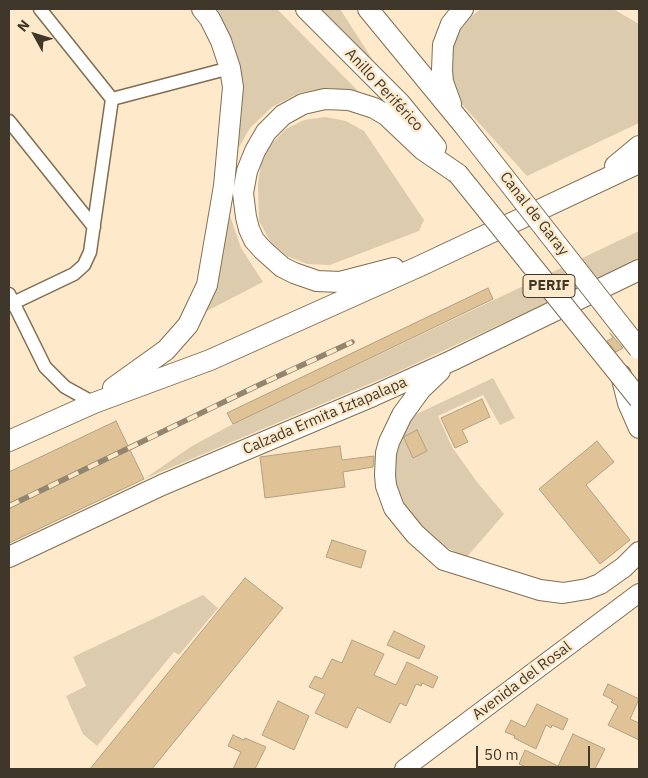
<!DOCTYPE html>
<html>
<head>
<meta charset="utf-8">
<style>
  body { margin:0 }
  #map { position:relative; width:648px; height:778px; overflow:hidden; background:#feeaca; font-family:"IBM Plex Sans",sans-serif }
  canvas { display:block }
  .frame { position:absolute; inset:0; border:10px solid #3f372a; pointer-events:none }
  .north { position:absolute; left:10px; top:10px; width:50px; height:50px; -webkit-text-stroke:4px #feeaca; paint-order:stroke; rotate:309deg; font-size:14px; font-weight:700; line-height:20px; text-align:center; color:#3f372a }
  .north::after { content:''; display:block; margin:auto; width:18px; height:22px; background:#3f372a; clip-path:polygon(50% 0,100% 100%,50% 72%,0 100%) }
  .scale { position:absolute; left:476px; top:746px; width:114px; height:22px; box-sizing:border-box; border:2px solid #3f372a; border-top:0; padding-left:6px; font-size:15px; line-height:18px; white-space:nowrap; color:#3f372a; -webkit-text-stroke:4px #feeaca; paint-order:stroke }
</style>
</head>
<body>
<div id="map">
<canvas width="648" height="778"></canvas>
<div class="frame"></div>
<div class="north">N</div>
<div class="scale">50 m</div>
</div>
<script>
const context = document.querySelector('canvas').getContext('2d');
context.lineJoin = 'round';
function fill(path, color) { context.fillStyle = color; context.fill(path, 'evenodd'); }
const shape = rows => new Path2D(rows.map(r => 'M' + r).join(''));
function strokePath(path, color, width, dash) { context.strokeStyle = color; context.lineWidth = width; context.lineCap = dash ? 'butt' : 'round'; context.setLineDash(dash || []); context.stroke(path); }
function drawText(font, color, halo, rows, align = 'center') {
  context.font = font + ' "IBM Plex Sans",sans-serif'; context.lineWidth = 5; context.setLineDash([]); context.textBaseline = 'middle'; context.strokeStyle = halo; context.fillStyle = color; for (const [text, x, y, turn = 0] of rows) {
    context.save(); context.translate(x, y); context.rotate((+turn || 0) * Math.PI / 180); context.textAlign = isNaN(turn) ? turn : align; if (halo) context.strokeText(text, 0, 0); context.fillText(text, 0, 0); context.restore();
  }
}
fill(shape([
  [206,9,277,9,359,92,329,88,299,93,272,107,250,128,235,154,239,85],
  [314,9,340,9,385,79],
  [481,9,613,9,639,24,639,123,527,176,459,101,451,80,450,58,456,36,469,18],
  [325,117,346,121,364,131,424,220,419,231,330,265,307,264,287,256,270,241,259,221,258,184,261,163,271,144,286,129,304,120],
  [228,210,241,248,263,282,205,312],
  [639,231,639,260,393,374,144,479,192,446,233,424],
  [493,378,515,418,500,425,483,395,438,416,452,447,477,482,504,514,466,558,442,545,416,524,397,501,393,447,404,420],
  [203,595,218,608,179,655,174,652,97,746,83,734,66,696,86,686,73,657]
]), '#ddcbae');
const building = shape([
  [488,288,493,299,233,424,227,413,488,288],
  [610,333,623,348,616,352,607,341,613,338,610,333],
  [482,399,490,417,462,430,468,442,455,448,441,418,482,399],
  [116,421,144,479,9,543,9,472,116,421],
  [417,430,427,451,413,458,404,438,405,436,417,430],
  [597,441,614,462,586,485,630,540,600,564,539,489,597,441],
  [340,446,342,460,374,456,373,467,343,472,345,487,265,498,260,457,340,446],
  [332,540,366,551,361,568,326,557,332,540],
  [245,578,283,608,152,769,90,769,245,578],
  [394,631,425,646,419,659,387,645,394,631],
  [352,640,384,654,374,675,396,685,407,662,438,677,433,688,422,683,421,686,416,684,406,706,400,703,390,723,357,707,347,728,315,713,325,694,309,687,315,676,322,679,332,659,342,663,352,640],
  [608,684,639,699,630,719,639,723,639,740,608,725,618,706,611,702,613,700,603,695,608,684],
  [278,701,309,716,294,750,262,735,278,701],
  [537,704,568,719,563,730,552,725,551,728,546,725,536,749,514,738,515,736,505,732,511,720,525,727,537,704],
  [573,734,605,749,595,769,531,769,519,764,525,750,558,766,573,734],
  [233,735,244,740,245,738,266,747,255,769,233,769,241,752,228,746,233,735]
]);
fill(building, '#dfc295');
strokePath(building, '#b3a082', 1);
const street = shape([
  [40,9,112,99],
  [112,99,230,68],
  [9,121,94,227],
  [9,294,45,367,65,387,94,403],
  [9,305,74,274,84,265,90,252,112,99]
]);
const secondary = shape([
  [404,769,639,593]
]);
const primary = shape([
  [306,9,400,103,436,147],
  [368,9,465,127],
  [451,104,443,82,442,70,443,45,451,24,463,9],
  [615,166,639,146],
  [394,268,340,282,317,281,294,273,282,267,263,250,254,240,249,229,246,217,243,193,247,171,255,151,266,132,283,115,303,104,325,99,349,100,374,108,386,115,423,150,458,174],
  [440,371,421,389,402,415,389,442,386,453,385,475,386,486,394,508,415,534,444,560,540,590,563,593,587,589,600,584,624,567,639,552],
  [621,375,628,403,639,428],
  [113,388,166,350,188,325,207,285,224,186,233,87,230,68,221,41,210,19,202,9],
  [9,441,94,403,210,360,420,266,639,163],
  [9,557,162,485,373,396,451,361,639,270]
]);
strokePath(street, '#806e52', 15);
strokePath(secondary, '#806e52', 20);
strokePath(primary, '#806e52', 22);
strokePath(street, '#fff', 12);
strokePath(secondary, '#fff', 18);
strokePath(primary, '#fff', 20);
const rail = shape([
  [9,506,259,385,352,342]
]);
strokePath(rail, '#938670', 5.5);
strokePath(rail, '#feeaca', 4, [11]);
const primaryBridge = shape([
  [465,127,639,349],
  [458,174,639,399]
]);
strokePath(primaryBridge, '#806e52', 22, []);
strokePath(primaryBridge, '#fff', 20);
for (const [x, y, w] of [
  [549,286,52]
]) { const box = new Path2D(); box.roundRect(x - w / 2, y - 11.5, w, 23, 4); context.fillStyle = '#feeaca'; context.fill(box); strokePath(box, '#3f372a', 1); }
drawText('bold 14px', '#3f372a', null, [
  ["PERIF",549,286]
]);
drawText('15px', '#3f372a', '#feeaca', [
  ["Anillo Periférico",384,90,47],
  ["Canal de Garay",534,214,52],
  ["Calzada Ermita Iztapalapa",325,416,-23],
  ["Avenida del Rosal",522,681,-37]
]);
</script>
</body>
</html>
